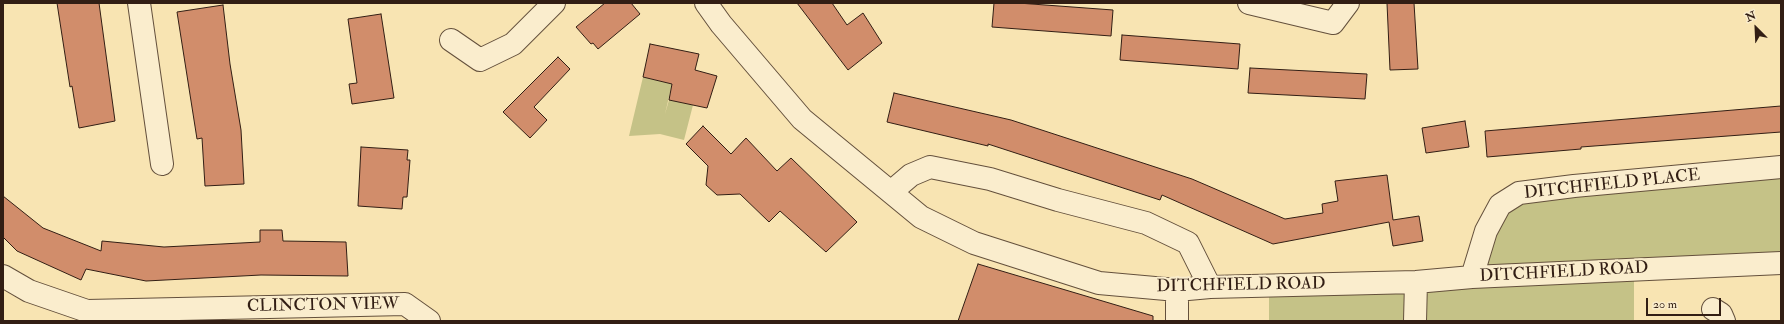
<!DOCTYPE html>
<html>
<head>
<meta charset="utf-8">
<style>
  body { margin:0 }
  #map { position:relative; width:1784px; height:324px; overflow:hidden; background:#f8e4b2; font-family:"IM FELL Double Pica",serif }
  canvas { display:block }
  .frame { position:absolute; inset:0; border:4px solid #321e14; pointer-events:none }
  .north { position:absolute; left:1736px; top:8px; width:40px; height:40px; -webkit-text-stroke:3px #faedcd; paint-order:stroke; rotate:336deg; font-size:11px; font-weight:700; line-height:16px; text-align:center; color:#321e14 }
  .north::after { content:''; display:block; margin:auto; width:14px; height:18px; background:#321e14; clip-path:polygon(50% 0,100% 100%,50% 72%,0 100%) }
  .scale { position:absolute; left:1646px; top:298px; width:75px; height:18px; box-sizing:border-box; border:2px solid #321e14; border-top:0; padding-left:5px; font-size:12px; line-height:14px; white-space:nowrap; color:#321e14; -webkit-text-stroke:3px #faedcd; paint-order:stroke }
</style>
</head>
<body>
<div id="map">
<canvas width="1784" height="324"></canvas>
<div class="frame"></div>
<div class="north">N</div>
<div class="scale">20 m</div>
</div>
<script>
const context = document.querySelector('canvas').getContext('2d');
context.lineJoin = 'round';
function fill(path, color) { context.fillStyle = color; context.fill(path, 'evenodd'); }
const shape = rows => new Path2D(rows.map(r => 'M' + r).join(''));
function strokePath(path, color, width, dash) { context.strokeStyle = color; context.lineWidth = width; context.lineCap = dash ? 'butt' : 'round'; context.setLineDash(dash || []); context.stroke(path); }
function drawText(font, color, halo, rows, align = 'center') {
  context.font = font + ' "IM FELL Double Pica",serif'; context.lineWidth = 4; context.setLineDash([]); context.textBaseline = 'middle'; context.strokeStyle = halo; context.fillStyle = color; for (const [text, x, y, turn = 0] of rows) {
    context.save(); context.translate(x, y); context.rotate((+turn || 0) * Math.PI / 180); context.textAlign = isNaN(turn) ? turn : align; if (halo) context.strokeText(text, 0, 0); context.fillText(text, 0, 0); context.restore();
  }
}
fill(shape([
  [643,77,672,84,665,114,669,100,693,105,684,140,660,134,629,136],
  [1781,167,1781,263,1634,270,1634,321,1269,321,1269,287,1472,277,1500,205]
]), '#c5c287');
const building = shape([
  [57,3,99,3,115,121,79,128,72,86,70,87,57,3],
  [605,3,631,3,640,14,598,49,593,43,591,44,576,27,605,3],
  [797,3,832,3,847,25,863,13,882,43,848,70,797,3],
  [994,3,1018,3,1113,10,1111,36,992,27,994,3],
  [1387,3,1414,3,1418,69,1390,70,1387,3],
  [223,5,230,64,241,130,244,184,205,186,202,138,197,139,177,12,223,5],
  [381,14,394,98,352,104,349,84,357,83,348,19,381,14],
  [1122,35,1240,44,1238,69,1120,60,1122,35],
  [650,44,699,54,695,70,717,76,707,108,669,100,672,84,643,77,650,44],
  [558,57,570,69,534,107,547,120,530,138,503,112,558,57],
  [1250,68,1367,74,1365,99,1248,93,1250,68],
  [894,93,1011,120,1192,179,1285,219,1323,213,1322,204,1338,201,1335,181,1387,175,1393,220,1419,216,1423,241,1393,246,1389,222,1273,244,1162,195,1160,200,988,144,988,146,887,122,894,93],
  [1781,106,1781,132,1581,147,1581,149,1487,157,1485,131,1781,106],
  [1465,121,1469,147,1426,153,1422,128,1465,121],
  [703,126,731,154,746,138,777,171,791,158,857,222,826,252,780,211,769,222,740,194,717,195,706,185,708,166,686,144,703,126],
  [361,147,408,150,407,160,410,160,407,197,403,197,402,209,358,206,361,147],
  [3,196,43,228,101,251,102,241,164,247,260,242,260,230,282,230,283,241,346,242,348,276,261,275,146,281,86,269,81,280,17,251,3,237,3,196],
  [978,264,1153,316,1153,321,958,321,978,264]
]);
fill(building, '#d18d6b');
strokePath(building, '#321e14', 1);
const minor = shape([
  [139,3,162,164],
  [706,3,721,24,802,119,921,217,974,243,1099,283,1177,290,1210,287,1416,282,1472,277,1781,263],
  [1249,3,1333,23,1348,3],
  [451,40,480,60,513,44,554,3],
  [891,192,911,175,930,167,990,179,1058,200,1146,223,1188,243,1210,287],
  [3,276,29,291,87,311,405,304,429,321],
  [1472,277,1486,231,1500,205,1519,193,1574,186,1781,167],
  [1713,309,1721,314,1724,321],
  [1177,321,1177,290],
  [1415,321,1416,282]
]);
strokePath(minor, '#64503c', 24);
strokePath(minor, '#faedcd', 22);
drawText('17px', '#321e14', '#faedcd', [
  ["DITCHFIELD PLACE",1612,185,-6],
  ["DITCHFIELD ROAD",1564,273,-3],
  ["DITCHFIELD ROAD",1241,286,-1],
  ["CLINCTON VIEW",323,306,-1]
]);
</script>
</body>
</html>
